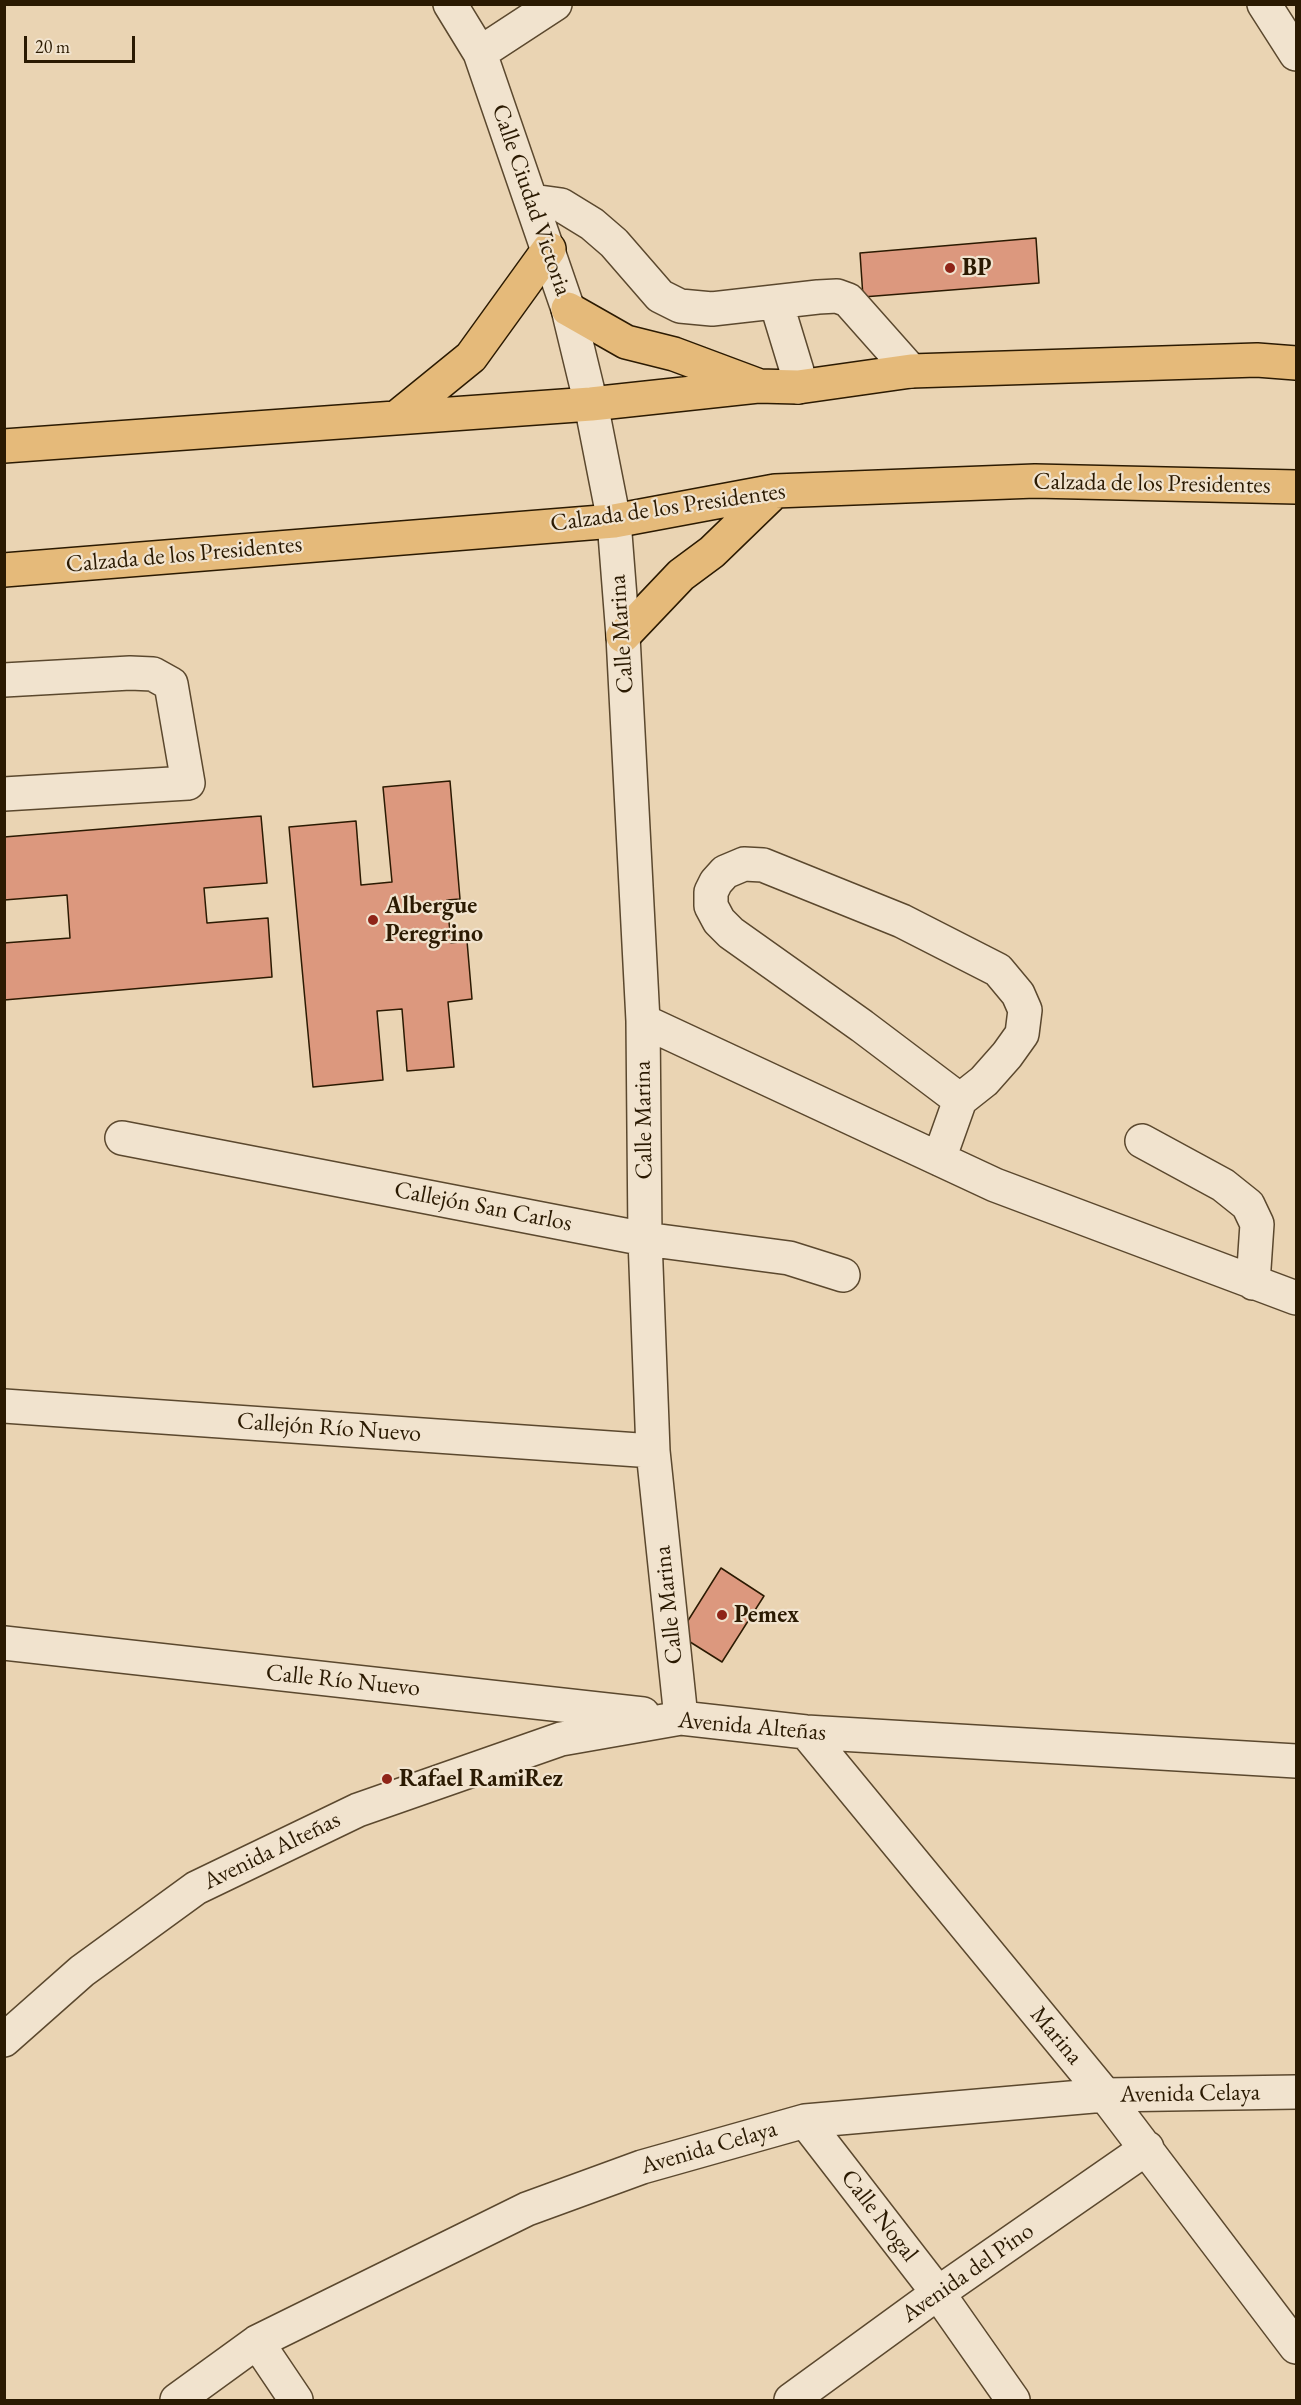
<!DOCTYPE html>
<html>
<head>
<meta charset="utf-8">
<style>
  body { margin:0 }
  #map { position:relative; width:1301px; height:2405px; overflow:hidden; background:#ead4b3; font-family:"EB Garamond",serif }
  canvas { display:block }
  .frame { position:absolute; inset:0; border:6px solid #2b1a02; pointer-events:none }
  .scale { position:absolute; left:24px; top:36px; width:111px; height:27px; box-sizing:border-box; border:3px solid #2b1a02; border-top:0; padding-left:8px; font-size:18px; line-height:21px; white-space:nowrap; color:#2b1a02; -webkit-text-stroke:4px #f1e3ce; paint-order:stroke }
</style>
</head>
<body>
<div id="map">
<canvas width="1301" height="2405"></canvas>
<div class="frame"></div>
<div class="scale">20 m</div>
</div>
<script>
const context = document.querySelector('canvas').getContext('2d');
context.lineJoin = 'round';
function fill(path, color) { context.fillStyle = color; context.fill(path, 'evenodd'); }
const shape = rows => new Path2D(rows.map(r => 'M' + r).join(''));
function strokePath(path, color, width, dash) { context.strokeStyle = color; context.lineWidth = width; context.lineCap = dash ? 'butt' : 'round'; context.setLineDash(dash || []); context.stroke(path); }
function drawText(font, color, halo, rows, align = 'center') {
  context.font = font + ' "EB Garamond",serif'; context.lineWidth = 4.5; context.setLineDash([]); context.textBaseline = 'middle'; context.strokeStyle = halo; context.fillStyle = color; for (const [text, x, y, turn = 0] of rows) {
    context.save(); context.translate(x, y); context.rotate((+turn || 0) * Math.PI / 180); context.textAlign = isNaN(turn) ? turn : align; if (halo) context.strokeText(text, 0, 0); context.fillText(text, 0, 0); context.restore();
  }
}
const building = shape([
  [1036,238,1039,283,863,297,860,253,1036,238],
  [450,781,460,899,447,900,451,943,467,941,472,999,448,1002,454,1067,407,1071,402,1009,377,1011,383,1080,313,1087,289,827,356,821,361,885,392,882,383,787,450,781],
  [261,816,267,883,204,888,207,923,268,918,272,977,4,1000,4,943,70,938,67,895,4,900,4,837,261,816],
  [721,1568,764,1596,722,1662,679,1635,721,1568]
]);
fill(building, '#dc987e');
strokePath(building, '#2b1a02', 1.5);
const minor = shape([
  [450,4,480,53,568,309,591,404,614,521,623,636,643,1021,645,1239,653,1451,681,1718],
  [1264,4,1296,54],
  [480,53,555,4],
  [532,201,561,205,592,224,614,243,660,296,680,306,712,309,818,297,837,296,848,300,911,371],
  [776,302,797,371,798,387],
  [4,680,130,673,153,674,171,684,188,783,4,794],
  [643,1021,995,1185,1296,1298],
  [122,1138,645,1239,789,1258,843,1275],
  [1142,1141,1223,1185,1248,1205,1257,1224,1253,1283],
  [939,1159,960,1100,862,1026,731,933,719,921,711,906,711,892,716,882,725,872,744,864,763,865,902,921,998,970,1018,994,1025,1010,1022,1034,1007,1055,984,1081,960,1100],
  [4,1406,653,1451],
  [4,1643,643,1714],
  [806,1732,1105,2095,1296,2347],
  [4,2040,82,1971,196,1888,358,1810,561,1739,681,1718,806,1732,1296,1761],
  [805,2121,938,2293,1013,2400],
  [257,2342,296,2400],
  [177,2400,257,2342,527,2209,642,2167,805,2121,1105,2095,1296,2092],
  [791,2400,938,2293,1147,2148]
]);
const highway = shape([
  [568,309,626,342,674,354,757,385],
  [396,418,471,357,549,249],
  [4,446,591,404,758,386,798,387,911,371,1257,360,1296,363],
  [4,570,614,521,775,491,1035,481,1296,487],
  [623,636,681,575,712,552,775,491]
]);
strokePath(minor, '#5b482e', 36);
strokePath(highway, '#2b1a02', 36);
strokePath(minor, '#f1e3ce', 33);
strokePath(highway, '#e5ba7a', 33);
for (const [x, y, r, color] of [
  [950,268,6,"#8f2418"],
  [373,920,6,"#8f2418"],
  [722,1615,6,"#8f2418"],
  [387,1779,6,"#8f2418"]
]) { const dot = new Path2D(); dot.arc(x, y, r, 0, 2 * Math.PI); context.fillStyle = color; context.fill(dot); strokePath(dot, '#f1e3ce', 2); }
drawText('24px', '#2b1a02', '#f1e3ce', [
  ["Calle Ciudad Victoria",531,200,71],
  ["Calzada de los Presidentes",1152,484,1],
  ["Calzada de los Presidentes",668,508,-8],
  ["Calzada de los Presidentes",184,555,-5],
  ["Calle Marina",622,634,-94],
  ["Calle Marina",644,1120,-91],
  ["Callejón San Carlos",483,1207,11],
  ["Callejón Río Nuevo",329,1428,4],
  ["Calle Marina",669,1605,-96],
  ["Calle Río Nuevo",343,1681,6],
  ["Avenida Alteñas",752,1727,5],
  ["Avenida Alteñas",272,1851,-26],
  ["Marina",1056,2036,50],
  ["Avenida Celaya",1190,2094,-1],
  ["Avenida Celaya",709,2148,-16],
  ["Calle Nogal",879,2216,52],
  ["Avenida del Pino",968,2273,-35]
]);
drawText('bold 24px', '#2b1a02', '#f1e3ce', [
  ["BP",962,268],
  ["Albergue",385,906],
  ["Peregrino",385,934],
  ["Pemex",734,1615],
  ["Rafael RamiRez",399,1779]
], 'left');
</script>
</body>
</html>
